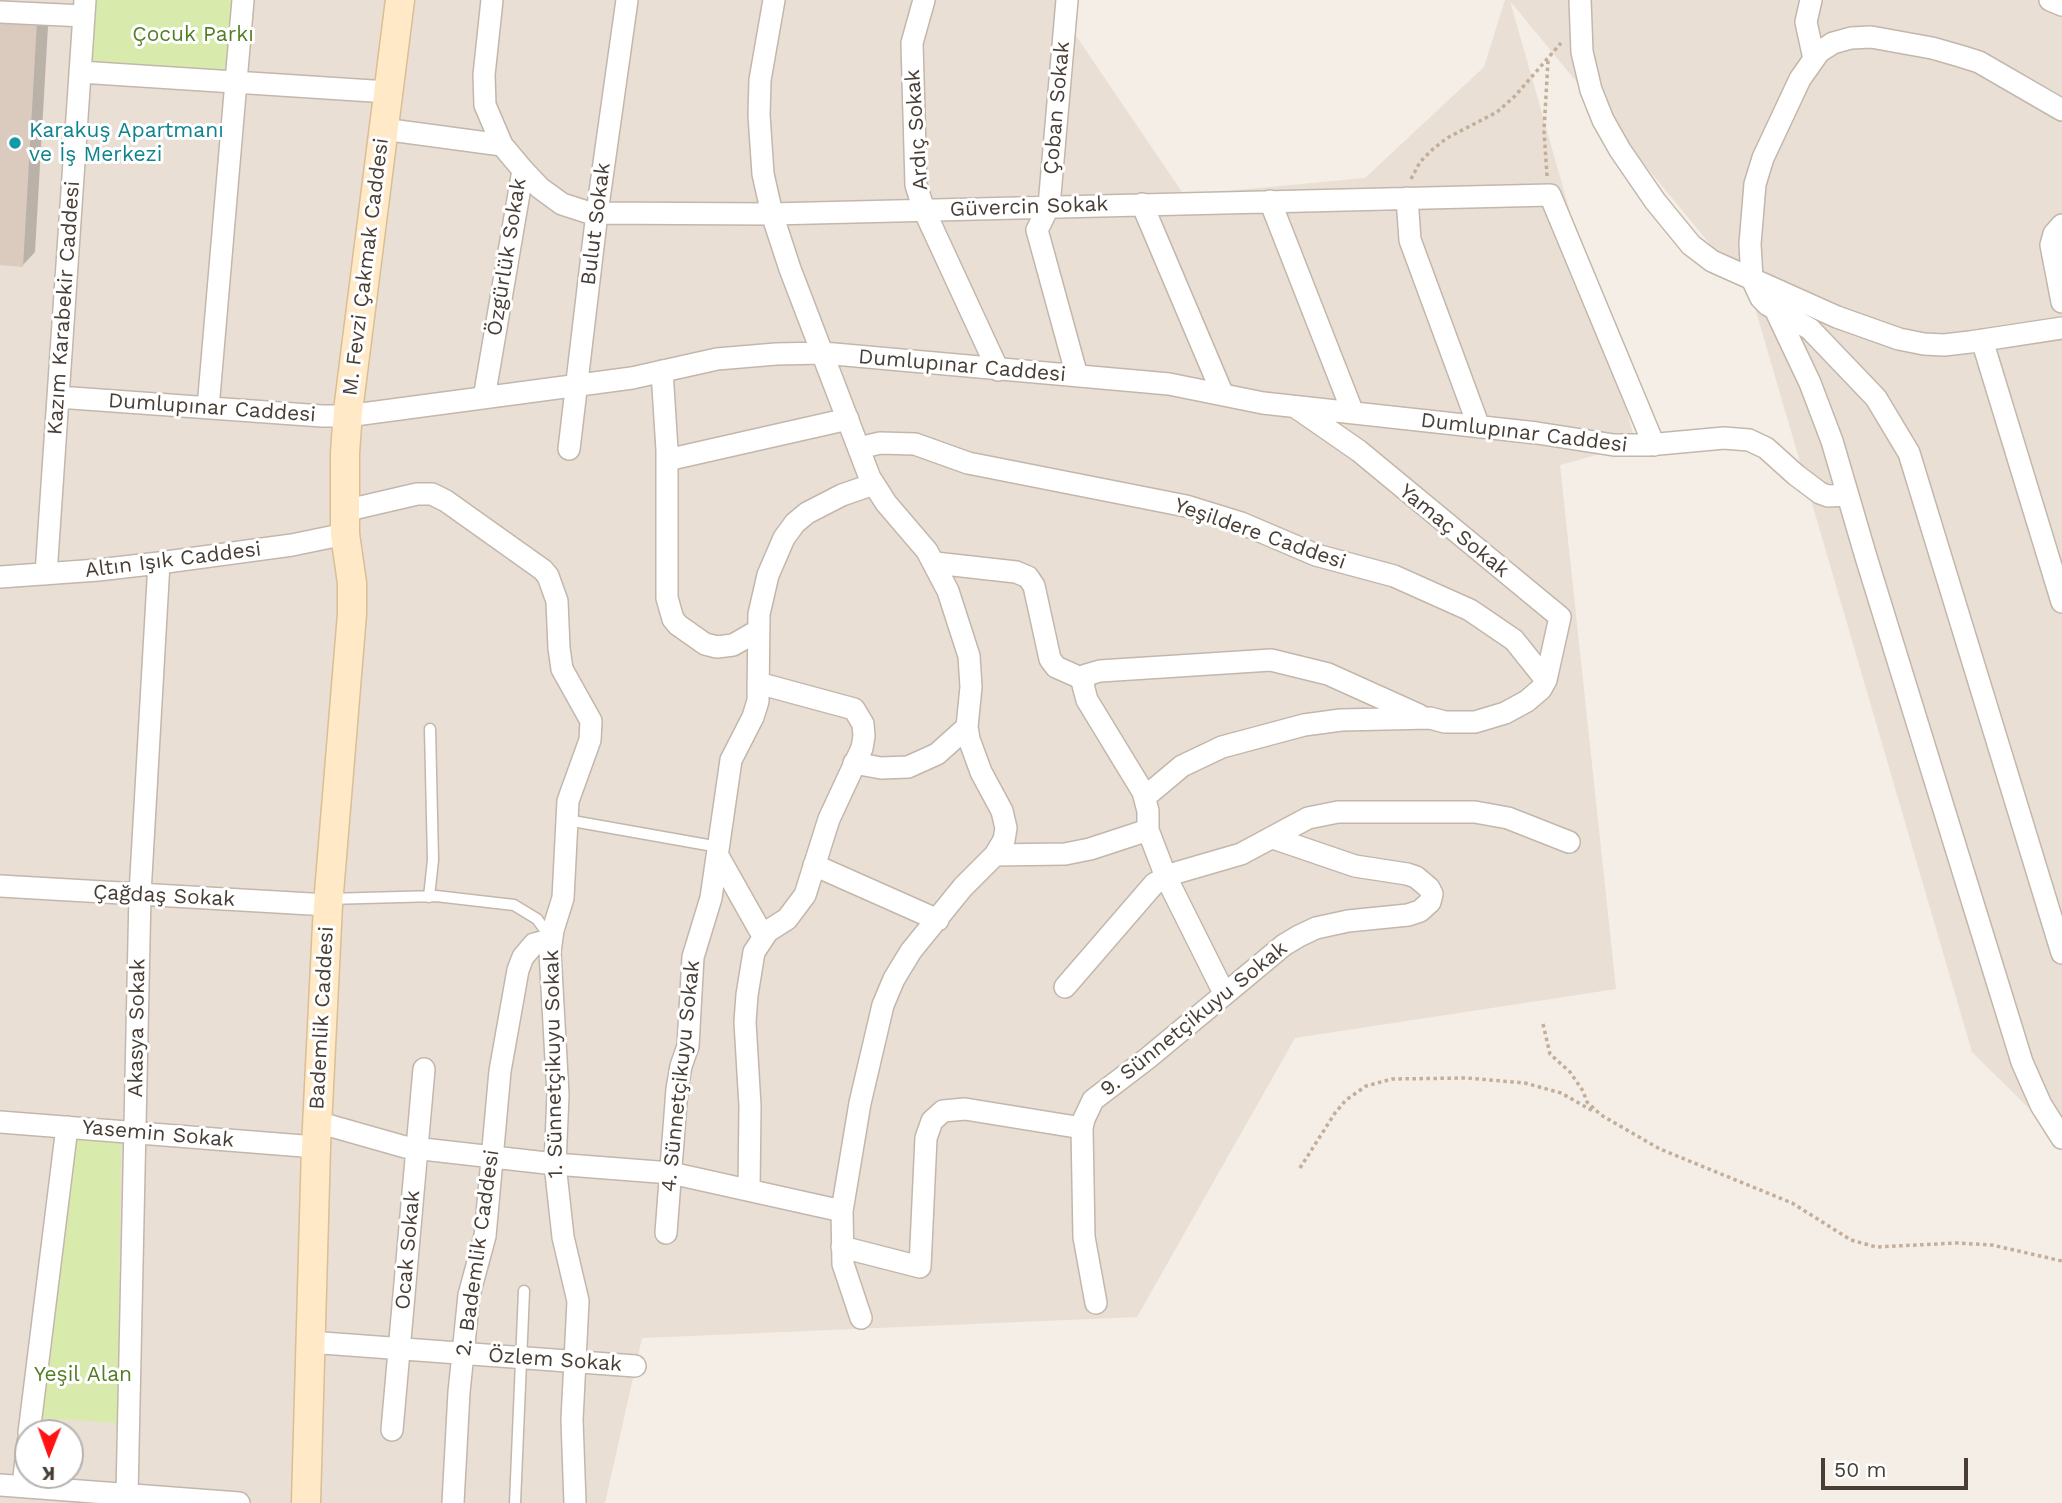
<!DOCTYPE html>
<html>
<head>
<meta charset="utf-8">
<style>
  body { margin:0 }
  #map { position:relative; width:2062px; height:1503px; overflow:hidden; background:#f4eee6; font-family:"Work Sans",sans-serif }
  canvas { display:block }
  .north { position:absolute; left:14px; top:1419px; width:70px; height:70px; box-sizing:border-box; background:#fff; border:2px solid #b6b2ae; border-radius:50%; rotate:181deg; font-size:19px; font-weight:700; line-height:28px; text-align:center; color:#483e35 }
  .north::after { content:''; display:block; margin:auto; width:24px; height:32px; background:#ff1313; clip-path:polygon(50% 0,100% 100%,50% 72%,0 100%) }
  .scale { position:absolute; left:1821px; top:1458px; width:147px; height:32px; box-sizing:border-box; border:4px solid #483e35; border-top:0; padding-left:9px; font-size:21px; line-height:24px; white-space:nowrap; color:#483e35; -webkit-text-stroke:5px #fff; paint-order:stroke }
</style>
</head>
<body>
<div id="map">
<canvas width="2062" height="1503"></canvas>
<div class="north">K</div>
<div class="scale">50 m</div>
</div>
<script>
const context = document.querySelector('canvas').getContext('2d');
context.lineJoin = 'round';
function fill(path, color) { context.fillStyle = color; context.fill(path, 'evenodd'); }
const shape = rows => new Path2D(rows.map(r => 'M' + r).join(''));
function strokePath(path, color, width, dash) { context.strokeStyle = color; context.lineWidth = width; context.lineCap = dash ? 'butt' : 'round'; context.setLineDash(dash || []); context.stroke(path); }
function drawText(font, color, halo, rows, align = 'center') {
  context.font = font + ' "Work Sans",sans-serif'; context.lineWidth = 6; context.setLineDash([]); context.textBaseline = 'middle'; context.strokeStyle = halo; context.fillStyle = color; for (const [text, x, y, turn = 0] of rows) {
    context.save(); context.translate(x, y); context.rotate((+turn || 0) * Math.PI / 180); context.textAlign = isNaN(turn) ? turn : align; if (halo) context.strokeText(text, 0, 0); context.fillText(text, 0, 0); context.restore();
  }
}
fill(shape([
  [0,0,1069,0,1068,24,1184,195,1365,178,1484,67,1505,0,2062,0,2062,1141,1972,1052,1751,294,1510,1,1636,444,1560,465,1616,989,1295,1038,1137,1317,642,1338,605,1503,0,1503],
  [28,1433,70,1433,70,1475,28,1475]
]), '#e9dfd4');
fill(shape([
  [94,0,232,0,228,72,90,64],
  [76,1138,121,1142,117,1423,42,1418]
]), '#d8ebad');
fill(shape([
  [0,6,49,9,35,252,23,265,0,263]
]), '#0003');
fill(shape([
  [0,19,37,21,23,267,0,265]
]), '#dacbbe');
const lane = shape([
  [567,820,719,847],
  [429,897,433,860,430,729],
  [328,899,436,896,514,905,537,919,550,937],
  [515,1503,524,1291]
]);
const street = shape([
  [774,0,760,80,759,115,763,174,772,214,790,269,870,478,886,503,927,551,948,591,969,656,971,687,967,727,969,739,981,772,1002,811,1006,828,1004,840,995,855,963,887,911,951,894,979,883,1005,860,1103,842,1211,843,1264,861,1318],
  [924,0,912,43,916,185,924,210,998,370],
  [1067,0,1049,206,1037,230,1077,376],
  [1580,0,1582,52,1591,90,1603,120,1620,150,1655,201,1691,245,1712,261,1837,317,1899,339,1924,344,1944,345,1970,342,2062,328],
  [1811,0,1806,22,1814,59],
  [2050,0,2062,5],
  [0,12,84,16],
  [80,72,388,92],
  [2062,110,1979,62,1960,56,1932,48,1871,37,1851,38,1833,43,1819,52,1800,79,1763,158,1755,184,1750,244,1752,279,1761,298,1768,305,1810,329,1876,398,1909,453,2062,953],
  [383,129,502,145],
  [523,170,540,188,562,204,590,213,772,214,1550,195,1654,445],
  [1407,198,1410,240,1479,427],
  [1270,201,1353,413],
  [1142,204,1223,395],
  [2062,225,2054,234,2051,245,2062,302],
  [1775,309,1810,383,1832,441,1866,557,2022,1062,2041,1105,2062,1138],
  [1982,340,2062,602],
  [662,371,667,450,667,598,673,619,678,625,705,644,717,647,733,645,759,630],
  [58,397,322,416,347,416,632,378,717,359,776,354,823,353,1169,384,1263,403,1537,433,1614,445,1648,445,1724,438,1749,440,1766,448,1796,475,1820,493,1828,496,1847,495],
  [484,398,523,170,502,145,485,105,484,75,492,0],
  [208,408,243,0],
  [859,448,880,443,915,444,968,463,1186,506,1241,523,1316,555,1394,576,1470,610,1514,640,1546,680],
  [569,449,597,213,627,0],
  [667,460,848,419],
  [344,511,417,494,432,494,446,501,543,570,548,576,557,601,559,648,562,669,591,721,590,740,568,801,563,898,553,930,550,952,558,1095,555,1164,563,1237,578,1301,572,1420,575,1503],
  [935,563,1016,572,1028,577,1034,586,1050,659,1056,667,1083,679],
  [46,574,85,0],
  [0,577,98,570,159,563,292,545,345,534],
  [854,763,881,768,908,767,937,754,967,727],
  [1145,797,1182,766,1222,747,1304,725,1341,720,1430,718,1445,722,1475,722,1505,713,1527,701,1541,689,1546,680,1560,617,1359,451,1297,408],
  [995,855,1065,854,1090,849,1148,830],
  [718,856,763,936],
  [814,865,938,920],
  [0,886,328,905],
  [1065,987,1154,884,1172,874,1241,854,1308,818,1338,812,1475,812,1508,818,1569,842],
  [1224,993,1166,877,1148,830,1148,811,1143,792,1087,700,1083,685,1086,675,1100,671,1271,660,1328,674,1419,715],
  [0,1122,316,1147],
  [317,1122,405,1147,555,1164,671,1173,842,1211],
  [749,1190,750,1106,745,1022,747,995,754,952,768,931,787,919,805,895,829,819,862,748,864,736,863,724,854,709,758,683],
  [666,1233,677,1089,681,1066,688,1046,693,957,711,898,731,760,753,717,758,701,759,614,768,575,784,538,795,523,807,513,842,495,874,484],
  [842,1247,920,1267,926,1138,932,1121,943,1111,965,1109,1082,1128],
  [1096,1303,1084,1237,1082,1128,1084,1119,1093,1100,1148,1058,1284,945,1299,936,1316,928,1348,921,1408,915,1420,911,1430,902,1432,894,1429,888,1416,877,1407,874,1355,866,1273,838],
  [309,1342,635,1366],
  [392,1430,424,1069],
  [29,1433,67,1127],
  [0,1485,239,1503],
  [23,1486,28,1442],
  [127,1495,140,894,159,563],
  [453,1503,459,1392,469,1295,485,1236,500,1071,518,970,523,957,534,944,551,940]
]);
const secondary = shape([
  [306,1503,316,1147,328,905,352,614,352,583,345,534,345,453,348,411,400,0]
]);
strokePath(lane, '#c3b7ab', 13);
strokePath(street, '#c3b7ab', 24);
strokePath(secondary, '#dabe95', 31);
strokePath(shape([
  [1547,176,1544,131,1548,61],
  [1411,179,1420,162,1433,149,1447,138,1497,112,1515,96,1561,43],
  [1543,1024,1550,1054,1570,1072,1583,1091,1587,1102,1601,1115,1660,1149,1792,1203,1851,1240,1876,1247,1957,1243,1992,1245,2062,1261],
  [1300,1168,1335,1113,1346,1100,1366,1086,1392,1079,1467,1078,1525,1083,1561,1093,1593,1111]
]), '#c3ae99', 3.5, [3.5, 3.5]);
strokePath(lane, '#fff', 10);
strokePath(street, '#fff', 21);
strokePath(secondary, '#ffe9c6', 28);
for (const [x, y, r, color] of [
  [15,143,7,"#0f9aa8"]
]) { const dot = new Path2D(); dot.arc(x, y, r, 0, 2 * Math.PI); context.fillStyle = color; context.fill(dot); strokePath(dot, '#fff', 2.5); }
drawText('21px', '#537d24', '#fff', [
  ["Çocuk Parkı",193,35],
  ["Yeşil Alan",83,1375]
]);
drawText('21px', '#483e35', '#fff', [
  ["Çoban Sokak",1057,108,-85],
  ["Ardıç Sokak",917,130,-94],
  ["Güvercin Sokak",1029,207,-2],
  ["Bulut Sokak",596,224,-83],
  ["Özgürlük Sokak",507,257,-81],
  ["M. Fevzi Çakmak Caddesi",366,267,-83],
  ["Kazım Karabekir Caddesi",64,308,-86],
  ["Dumlupınar Caddesi",962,366,5],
  ["Dumlupınar Caddesi",212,408,4],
  ["Dumlupınar Caddesi",1524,433,7],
  ["Yamaç Sokak",1454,531,39],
  ["Yeşildere Caddesi",1260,534,19],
  ["Altın Işık Caddesi",173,560,-7],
  ["Çağdaş Sokak",164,896,3],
  ["Bademlik Caddesi",322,1018,-87],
  ["9. Sünnetçikuyu Sokak",1194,1019,-39],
  ["Akasya Sokak",137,1028,-89],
  ["1. Sünnetçikuyu Sokak",554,1064,-91],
  ["4. Sünnetçikuyu Sokak",681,1076,-84],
  ["Yasemin Sokak",158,1134,5],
  ["Ocak Sokak",408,1250,-85],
  ["2. Bademlik Caddesi",478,1253,-82],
  ["Özlem Sokak",555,1360,4]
]);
drawText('21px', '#0d838f', '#fff', [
  ["Karakuş Apartmanı",29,131],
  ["ve İş Merkezi",29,155]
], 'left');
</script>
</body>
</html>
